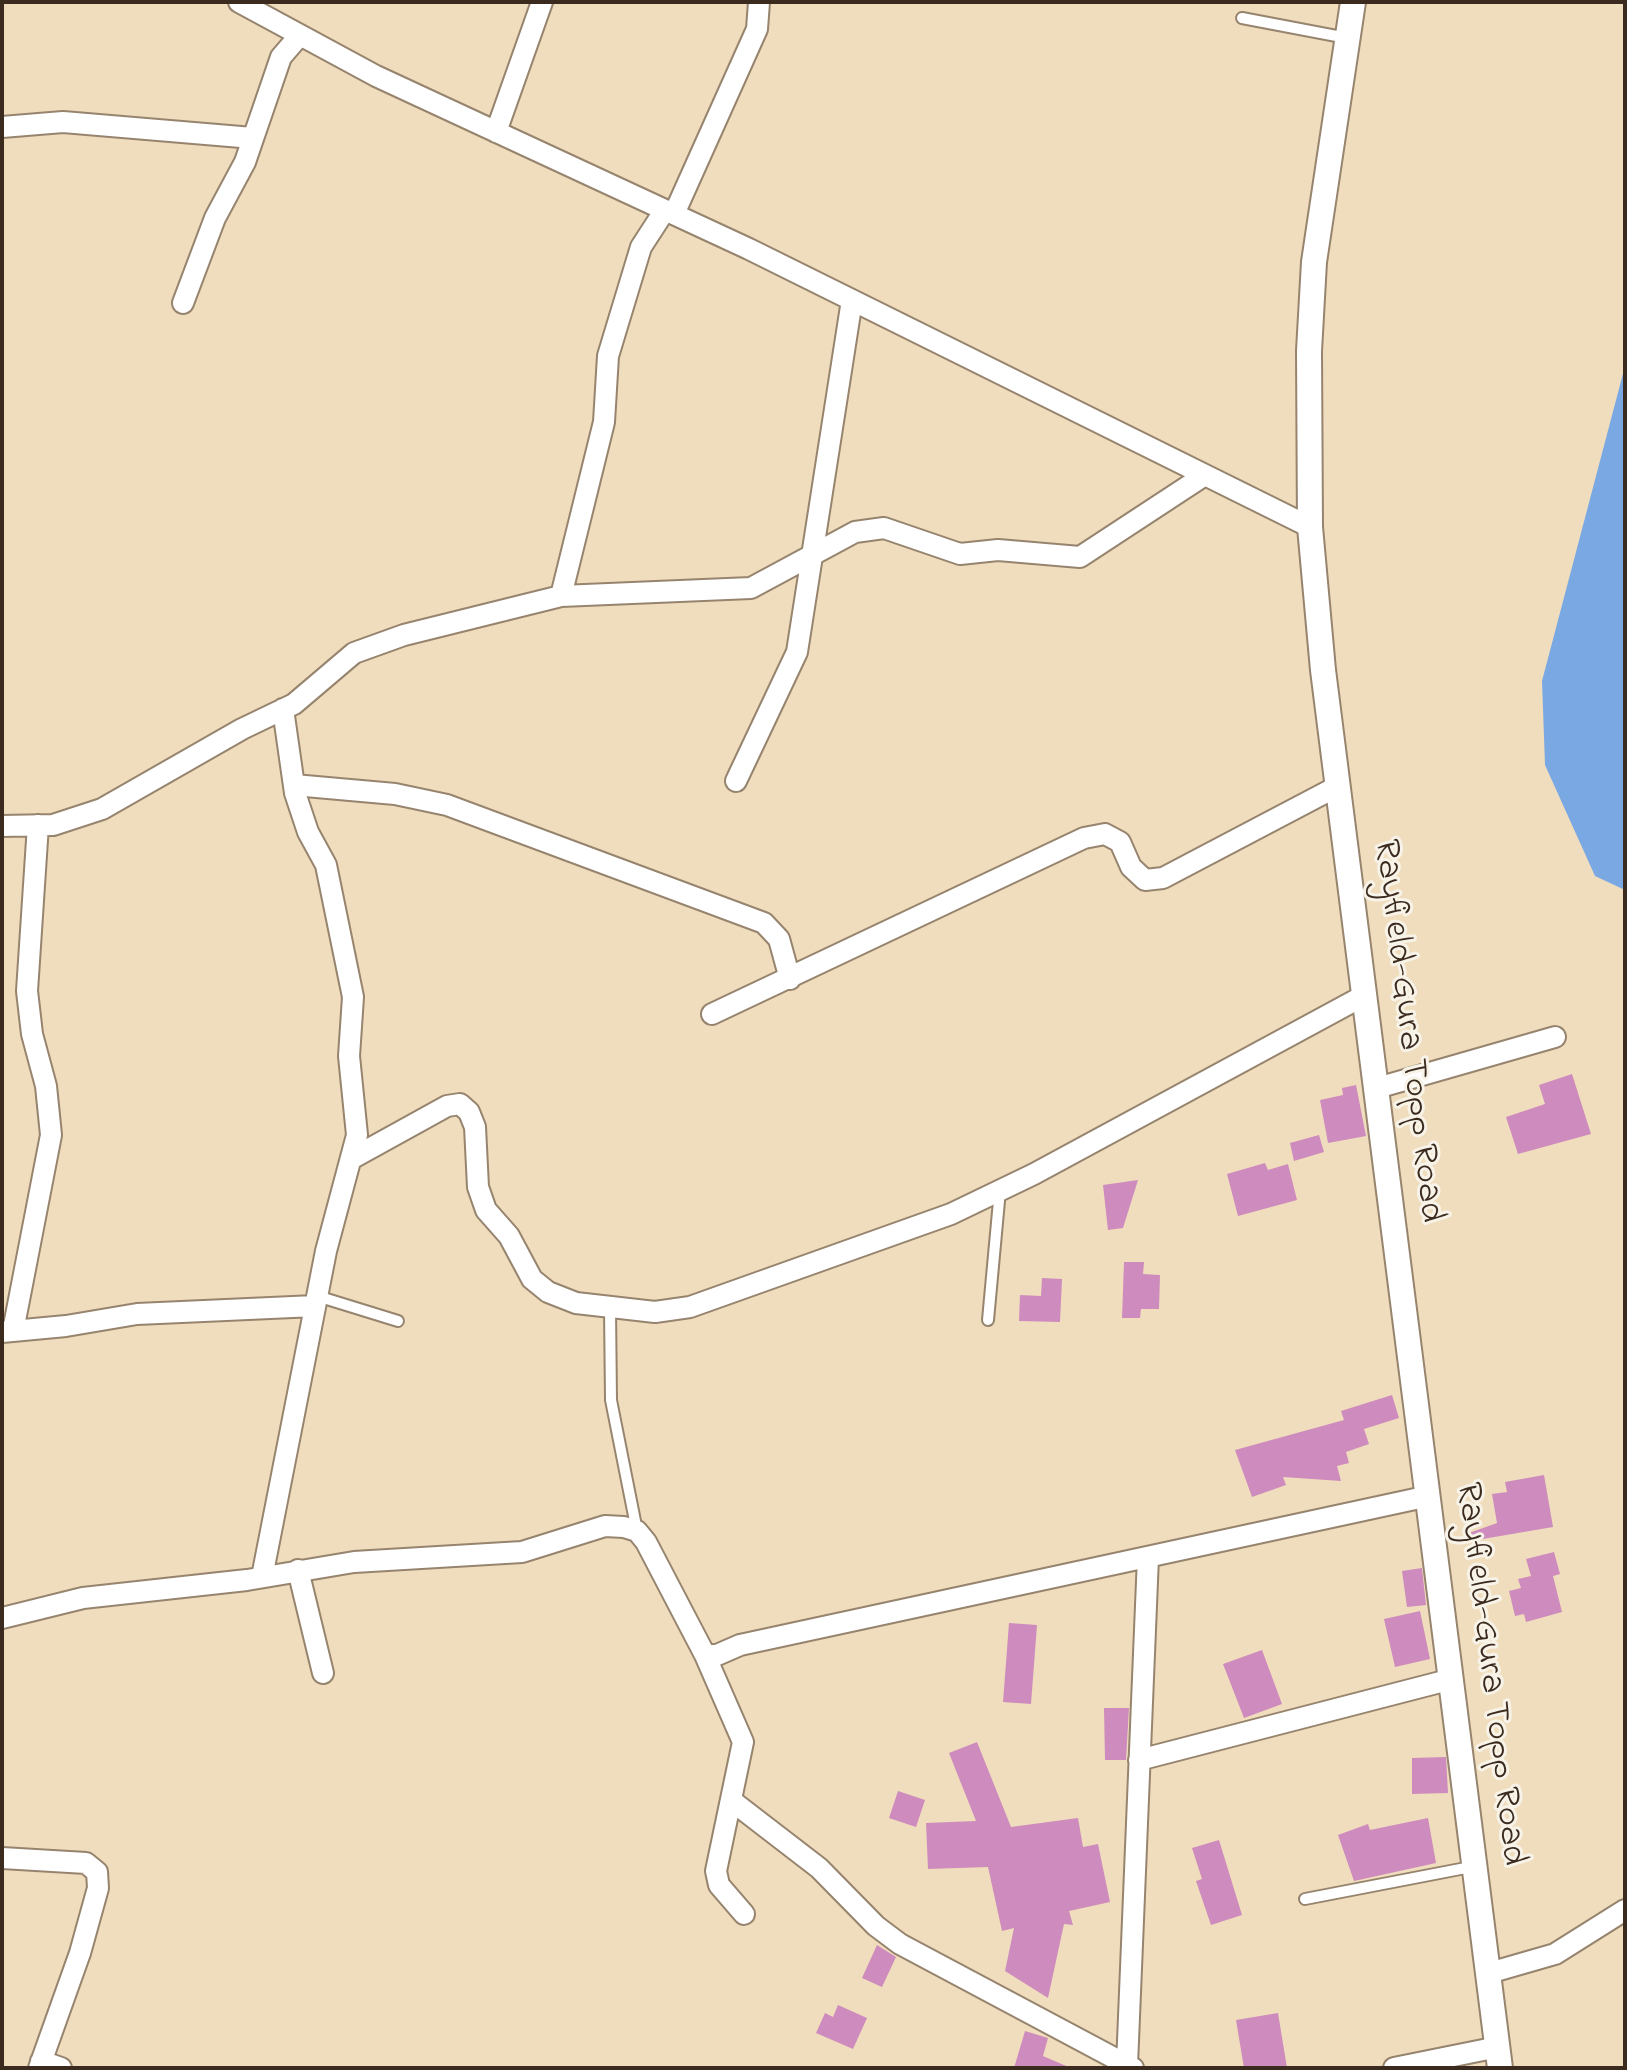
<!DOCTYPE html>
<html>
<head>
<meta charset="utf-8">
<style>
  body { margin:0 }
  #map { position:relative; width:1627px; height:2070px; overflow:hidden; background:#f0ddbd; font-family:"Indie Flower",sans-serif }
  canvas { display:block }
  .frame { position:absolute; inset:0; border:4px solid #3b2a1e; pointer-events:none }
</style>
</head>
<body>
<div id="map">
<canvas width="1627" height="2070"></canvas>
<div class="frame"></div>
</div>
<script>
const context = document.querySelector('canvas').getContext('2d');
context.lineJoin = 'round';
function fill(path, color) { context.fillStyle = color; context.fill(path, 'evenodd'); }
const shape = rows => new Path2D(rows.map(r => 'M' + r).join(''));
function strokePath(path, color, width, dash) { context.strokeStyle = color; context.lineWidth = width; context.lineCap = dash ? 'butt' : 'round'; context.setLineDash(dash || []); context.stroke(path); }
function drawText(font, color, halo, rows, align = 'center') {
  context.font = font + ' "Indie Flower",sans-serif'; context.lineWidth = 6; context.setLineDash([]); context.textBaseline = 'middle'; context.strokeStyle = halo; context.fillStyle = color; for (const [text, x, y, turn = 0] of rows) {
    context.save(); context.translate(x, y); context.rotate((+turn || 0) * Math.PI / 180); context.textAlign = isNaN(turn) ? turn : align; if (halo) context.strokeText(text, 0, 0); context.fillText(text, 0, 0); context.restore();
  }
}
fill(shape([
  [1625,366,1625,890,1595,876,1545,765,1542,681]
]), '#79a8e3');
fill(shape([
  [1572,1074,1591,1134,1518,1154,1506,1117,1545,1104,1539,1085],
  [1356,1085,1366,1136,1328,1143,1320,1100,1343,1095,1342,1088],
  [1319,1135,1324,1152,1294,1161,1290,1143],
  [1265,1163,1268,1170,1288,1164,1297,1200,1238,1216,1227,1174],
  [1138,1180,1123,1228,1108,1230,1103,1185],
  [1124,1262,1144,1262,1143,1274,1160,1275,1159,1309,1141,1309,1140,1318,1122,1318],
  [1042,1278,1062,1279,1060,1322,1019,1321,1020,1295,1041,1296],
  [1392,1395,1399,1418,1364,1429,1369,1444,1346,1452,1349,1463,1337,1466,1341,1481,1283,1477,1286,1485,1252,1497,1235,1450,1344,1420,1341,1411],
  [1544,1475,1553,1527,1471,1541,1469,1533,1497,1523,1492,1494,1507,1492,1505,1482],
  [1554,1552,1560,1574,1553,1576,1562,1612,1526,1622,1524,1614,1515,1616,1509,1591,1521,1588,1518,1579,1531,1576,1526,1559],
  [1422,1568,1426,1605,1407,1607,1402,1571],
  [1420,1611,1430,1659,1395,1667,1384,1619],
  [1009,1623,1037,1625,1031,1704,1003,1702],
  [1262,1650,1282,1704,1244,1718,1223,1664],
  [1104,1708,1129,1708,1126,1760,1105,1760],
  [977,1742,1011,1827,1078,1818,1083,1847,1098,1844,1110,1902,1069,1911,1073,1925,1064,1924,1048,1998,1005,1971,1014,1928,1002,1931,988,1867,928,1869,926,1823,976,1821,949,1753],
  [1446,1757,1448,1793,1412,1794,1412,1758],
  [898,1791,925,1800,916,1827,889,1818],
  [1428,1818,1436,1863,1354,1881,1338,1835,1368,1824,1370,1830],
  [1219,1840,1242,1915,1211,1925,1196,1881,1202,1879,1192,1848],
  [877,1945,896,1957,882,1987,862,1978],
  [838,2005,867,2018,853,2049,816,2033,825,2013,833,2017],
  [1278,2013,1287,2068,1244,2068,1236,2020],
  [1025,2031,1048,2038,1043,2056,1071,2068,1014,2068]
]), '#ce8bbd');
const service = shape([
  [1242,18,1347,38],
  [317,1296,398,1321],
  [610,1309,611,1400,637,1531],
  [988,1320,1000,1190],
  [1305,1899,1476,1866]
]);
const minor = shape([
  [239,2,376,76,749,249,1310,527],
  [2,127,63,122,253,138],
  [496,132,542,2],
  [674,214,757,29,759,2],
  [183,303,215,218,245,162,281,57,300,35],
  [561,596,604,422,608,356,641,247,665,210],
  [736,781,797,652,852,300],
  [294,785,395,794,447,805,764,923,779,939,790,979],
  [2,826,53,825,102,809,242,729,294,704,354,653,404,635,561,596,751,588,855,532,884,528,960,554,998,550,1080,557,1205,475],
  [712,1014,1084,838,1105,834,1120,842,1131,867,1145,880,1163,878,1338,786],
  [1377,1088,1555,1037],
  [351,1159,447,1106,460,1104,469,1112,475,1127,478,1187,486,1210,509,1236,532,1279,548,1292,576,1303,655,1312,690,1307,951,1214,1034,1174,1365,995],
  [13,1331,51,1135,46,1086,32,1034,27,991,38,825],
  [2,1332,66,1326,137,1314,315,1306],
  [298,1570,323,1673],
  [262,1577,326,1251,357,1135,349,1056,353,997,326,865,308,832,295,793,283,709],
  [2,1618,83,1598,247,1580,354,1562,522,1552,605,1526,624,1527,637,1531,646,1542,705,1655,717,1655,740,1645,1429,1496],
  [705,1655,743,1742,716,1871,719,1885,744,1914],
  [1139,1760,1452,1679],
  [732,1801,819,1868,876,1926,900,1944,1133,2068],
  [2,1858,86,1863,97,1872,98,1888,80,1953,39,2068],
  [1489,1973,1555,1954,1625,1910],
  [41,2061,61,2068],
  [1127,2065,1148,1557],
  [1394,2068,1498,2047]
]);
const tertiary = shape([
  [1353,2,1314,262,1309,351,1310,527,1323,670,1500,2068]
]);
strokePath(service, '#96846e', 14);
strokePath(minor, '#96846e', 24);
strokePath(tertiary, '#96846e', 28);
strokePath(service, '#fff', 10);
strokePath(minor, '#fff', 20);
strokePath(tertiary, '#fff', 24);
drawText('36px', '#3b2a1e', '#f7f3e8', [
  ["Rayfield-Gura Topp Road",1406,1031,83],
  ["Rayfield-Gura Topp Road",1488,1674,83]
]);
</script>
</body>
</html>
